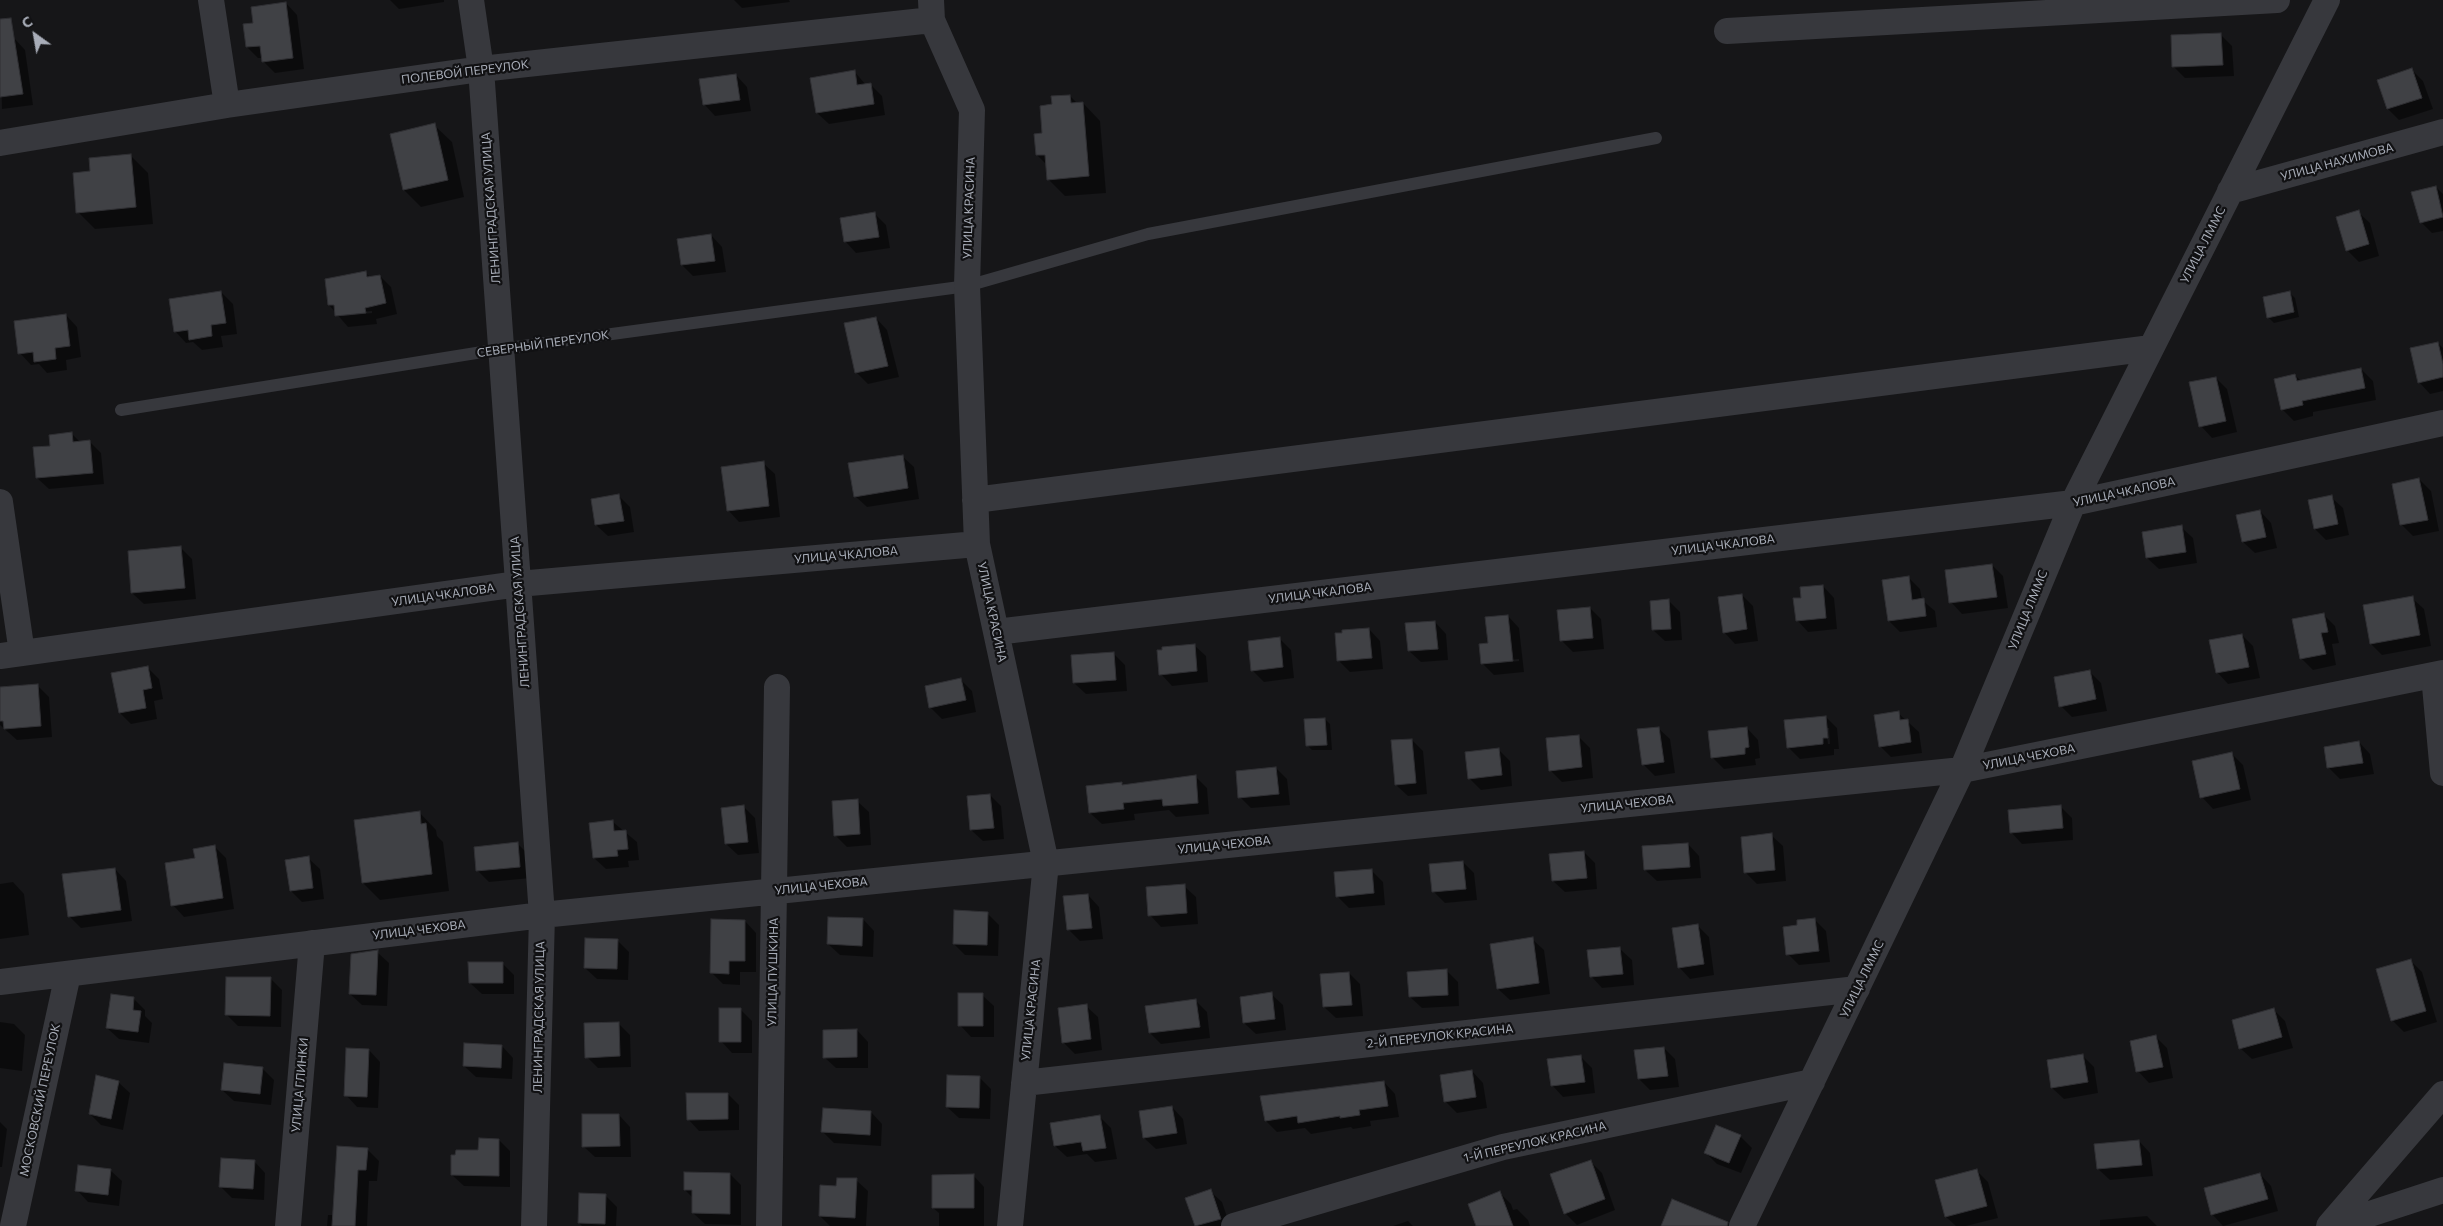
<!DOCTYPE html>
<html>
<head>
<meta charset="utf-8">
<style>
  body { margin:0 }
  #map { position:relative; width:2443px; height:1226px; overflow:hidden; background:#161618; font-family:Commissioner,sans-serif }
  canvas { display:block }
  .north { position:absolute; left:10px; top:10px; width:50px; height:50px; -webkit-text-stroke:4px #111113; paint-order:stroke; rotate:328deg; font-size:14px; font-weight:700; line-height:20px; text-align:center; color:#a8adb8 }
  .north::after { content:''; display:block; margin:auto; width:18px; height:22px; background:#a8adb8; clip-path:polygon(50% 0,100% 100%,50% 72%,0 100%) }
</style>
</head>
<body>
<div id="map">
<canvas width="2443" height="1226"></canvas>
<div class="north">С</div>
</div>
<script>
const context = document.querySelector('canvas').getContext('2d');
context.lineJoin = 'round';
function fill(path, color) { context.fillStyle = color; context.fill(path, 'evenodd'); }
const shape = rows => new Path2D(rows.map(r => 'M' + r).join(''));
function strokePath(path, color, width, dash) { context.strokeStyle = color; context.lineWidth = width; context.lineCap = dash ? 'butt' : 'round'; context.setLineDash(dash || []); context.stroke(path); }
function drawText(font, color, halo, rows, align = 'center') {
  context.font = font + ' Commissioner,sans-serif'; context.lineWidth = 4.5; context.setLineDash([]); context.textBaseline = 'middle'; context.strokeStyle = halo; context.fillStyle = color; for (const [text, x, y, turn = 0] of rows) {
    context.save(); context.translate(x, y); context.rotate((+turn || 0) * Math.PI / 180); context.textAlign = isNaN(turn) ? turn : align; if (halo) context.strokeText(text, 0, 0); context.fillText(text, 0, 0); context.restore();
  }
}
fill(shape([
  [390,0,444,0,444,2,399,9],
  [734,0,789,0,790,2,742,8],
  [286,3,297,15,304,69,275,73,264,62,263,58,258,58,247,47,254,24],
  [2221,35,2232,46,2234,76,2185,78,2173,66],
  [14,38,25,50,33,105,2,109,0,40],
  [2412,70,2423,81,2433,109,2399,120,2388,109,2378,81],
  [854,71,866,85,870,84,882,96,885,115,829,124,817,113],
  [736,75,747,87,751,111,715,116,704,104],
  [1070,96,1078,104,1083,103,1100,121,1106,193,1065,196,1048,179,1047,165,1037,155,1053,106],
  [434,125,452,142,464,197,421,207,404,190],
  [131,156,148,173,153,224,95,229,78,212,91,172],
  [2436,187,2443,194,2443,231,2432,233,2421,222],
  [2358,212,2370,223,2379,256,2359,262,2347,250],
  [875,214,886,225,890,248,856,253,845,241],
  [711,235,722,247,726,272,693,276,682,265],
  [365,272,371,278,380,276,391,287,397,314,376,319,377,324,348,327,329,305],
  [372,311,372,313,343,316,341,314],
  [221,292,233,304,237,334,221,336,223,347,202,350,193,342,186,343,175,331],
  [2289,292,2295,298,2299,317,2274,323,2268,317],
  [66,315,77,327,81,357,66,360,67,370,47,373,39,364,31,365,20,353],
  [876,318,887,330,899,377,868,384,856,372],
  [2438,343,2443,348,2443,391,2430,394,2419,382],
  [2361,369,2373,381,2376,400,2313,412,2313,416,2294,421,2282,409,2295,375,2301,381],
  [2216,378,2227,389,2237,432,2212,438,2201,426],
  [72,434,80,442,89,441,101,453,104,484,49,489,37,478],
  [902,456,914,467,919,499,867,507,855,496],
  [763,463,775,474,780,517,739,522,728,510],
  [2419,479,2431,491,2439,531,2413,536,2402,525,2394,485],
  [619,496,630,507,634,532,608,536,596,525,592,500],
  [2331,497,2343,508,2349,535,2326,540,2315,529],
  [2260,511,2271,523,2277,548,2255,553,2243,542],
  [2181,527,2193,538,2197,563,2159,569,2147,558,2143,533],
  [181,548,192,559,196,599,144,604,132,593],
  [1992,565,2003,576,2008,608,1962,614,1951,602],
  [1909,578,1920,589,1922,600,1935,611,1937,627,1900,632,1889,621],
  [1823,586,1834,598,1837,629,1808,632,1797,620,1802,599],
  [1742,595,1753,606,1758,641,1735,644,1724,632],
  [2412,598,2424,609,2431,646,2382,655,2371,644],
  [1668,600,1680,612,1682,640,1665,641,1653,630],
  [1590,608,1601,619,1604,649,1573,652,1562,641,1559,611],
  [2324,615,2335,626,2339,643,2332,644,2336,665,2313,670,2301,658],
  [1508,616,1519,628,1524,672,1494,675,1482,663,1489,645],
  [1519,659,1519,661,1491,664,1491,662],
  [1435,622,1446,634,1448,660,1421,662,1409,651],
  [1369,629,1380,641,1383,669,1350,672,1339,661],
  [2242,635,2253,646,2260,678,2228,684,2217,672],
  [1279,638,1291,650,1294,678,1264,682,1252,670],
  [1194,645,1206,656,1208,682,1172,686,1161,674],
  [1113,653,1125,665,1127,691,1086,694,1074,683,1072,657],
  [147,667,159,679,163,699,154,701,157,719,131,724,120,713],
  [2090,672,2101,683,2107,711,2072,717,2061,706],
  [961,680,972,691,976,712,942,719,930,707],
  [37,685,49,697,52,737,17,740,0,725,0,689],
  [1898,713,1919,732,1922,753,1891,757,1880,746],
  [1826,717,1837,728,1839,749,1834,749,1834,755,1800,759,1788,747],
  [1826,728,1829,728,1830,744,1828,744],
  [1325,719,1330,724,1332,750,1312,750,1307,745],
  [1658,728,1670,739,1675,773,1655,776,1643,764],
  [1747,728,1758,740,1760,758,1755,759,1756,765,1724,769,1712,757],
  [1578,736,1590,748,1593,778,1562,782,1550,770],
  [1412,740,1423,751,1427,794,1408,796,1396,785],
  [2359,742,2370,754,2374,774,2340,779,2329,768],
  [1498,749,1510,761,1512,786,1481,790,1469,778],
  [2231,753,2243,765,2251,800,2213,809,2202,797],
  [1276,768,1287,779,1290,805,1251,808,1240,797],
  [1195,776,1207,788,1209,814,1176,817,1169,810,1134,814,1135,820,1102,824,1090,813,1122,783,1124,786],
  [990,795,1001,806,1004,839,983,841,971,830],
  [857,801,869,812,871,845,847,847,836,836],
  [2060,806,2072,818,2073,840,2022,844,2011,832],
  [744,807,755,818,759,853,738,855,726,844],
  [419,812,436,830,437,836,443,842,449,891,380,900,363,883],
  [613,822,637,842,639,860,628,861,629,867,606,869,594,858],
  [1771,835,1783,846,1786,881,1757,884,1745,872],
  [518,844,529,855,531,878,489,882,477,870],
  [1688,844,1699,856,1701,878,1657,881,1645,870,1643,847],
  [215,847,226,858,234,909,184,917,173,905,196,859],
  [1584,852,1595,863,1597,889,1565,892,1553,881],
  [308,858,320,869,324,899,302,902,291,891],
  [1463,862,1474,873,1477,900,1445,903,1434,892],
  [115,869,126,881,132,921,81,928,69,916],
  [1371,870,1383,882,1385,905,1349,908,1338,897],
  [13,882,24,894,29,935,0,939,0,884],
  [1184,886,1196,897,1198,924,1161,927,1150,915],
  [1088,895,1099,907,1103,939,1080,941,1068,929],
  [987,913,999,925,998,956,965,955,954,944],
  [863,919,874,931,873,957,840,955,828,944],
  [1814,919,1826,931,1830,962,1799,965,1788,954,1799,926],
  [745,921,756,933,756,972,740,972,740,985,723,984,712,973],
  [1697,925,1709,937,1714,975,1690,979,1679,967],
  [1532,939,1544,950,1550,994,1510,1000,1498,989],
  [618,941,629,952,628,980,597,979,585,968],
  [1620,949,1632,960,1634,985,1602,988,1591,976],
  [377,952,389,963,387,1006,362,1005,350,994],
  [2411,961,2422,972,2437,1022,2404,1032,2392,1020],
  [502,963,514,975,514,994,482,994,470,983],
  [1446,970,1458,982,1459,1006,1422,1008,1410,997],
  [1349,973,1360,984,1363,1016,1336,1018,1324,1007],
  [270,978,282,990,281,1027,238,1026,227,1015],
  [1271,994,1283,1005,1286,1030,1256,1034,1244,1023],
  [982,995,994,1006,994,1037,971,1037,960,1025],
  [134,999,145,1010,145,1016,152,1023,149,1043,119,1039,107,1028],
  [1196,1001,1207,1012,1210,1038,1161,1044,1150,1033],
  [1086,1006,1098,1017,1102,1050,1075,1054,1063,1042],
  [740,1009,752,1021,752,1053,732,1053,721,1041],
  [2274,1010,2285,1021,2293,1048,2252,1059,2240,1048],
  [0,1022,14,1024,25,1035,22,1071,0,1068],
  [618,1023,630,1035,631,1067,598,1068,587,1057],
  [857,1030,868,1042,868,1068,836,1068,824,1057],
  [2155,1036,2167,1048,2173,1078,2149,1083,2138,1071],
  [502,1046,513,1058,512,1079,476,1077,464,1066],
  [1664,1048,1675,1059,1679,1087,1650,1090,1639,1079],
  [369,1050,380,1062,378,1108,357,1107,346,1095],
  [2083,1056,2094,1067,2098,1093,2064,1099,2052,1088],
  [1581,1057,1592,1068,1595,1093,1563,1097,1552,1085],
  [262,1068,274,1080,271,1105,234,1101,222,1090],
  [1472,1071,1483,1083,1487,1108,1457,1113,1445,1101],
  [979,1077,991,1089,990,1119,959,1118,947,1107],
  [118,1082,130,1093,123,1130,101,1125,90,1114],
  [1384,1082,1395,1094,1399,1117,1370,1121,1371,1126,1353,1129,1351,1127,1311,1134,1305,1128,1277,1132,1266,1121],
  [728,1094,739,1105,739,1130,699,1131,688,1119],
  [1172,1107,1183,1119,1187,1144,1156,1149,1144,1138],
  [871,1112,882,1124,881,1146,834,1143,822,1131],
  [619,1115,630,1127,631,1157,595,1157,583,1146],
  [1100,1117,1111,1128,1117,1159,1095,1162,1087,1154,1067,1157,1055,1146,1052,1124],
  [0,1122,7,1129,2,1167,0,1167],
  [1740,1136,1752,1148,1741,1173,1717,1164,1706,1153],
  [499,1140,510,1151,510,1187,464,1186,452,1175],
  [2139,1141,2150,1153,2153,1176,2110,1180,2098,1169],
  [367,1149,379,1161,377,1181,369,1181,367,1226,327,1226,328,1215,334,1215],
  [254,1161,265,1173,264,1200,232,1198,221,1187],
  [1591,1162,1602,1173,1615,1210,1577,1225,1565,1213],
  [110,1170,122,1181,119,1206,88,1202,77,1190],
  [1977,1171,1988,1182,1998,1218,1966,1226,1956,1226,1946,1217],
  [730,1174,741,1185,741,1225,705,1224,693,1213,693,1198,685,1190],
  [2260,1174,2271,1186,2278,1211,2223,1226,2212,1214],
  [973,1175,984,1187,984,1226,939,1226,939,1213,933,1208],
  [856,1180,868,1191,866,1226,830,1226,820,1216,837,1187],
  [1210,1191,1222,1202,1230,1226,1196,1226,1186,1199],
  [1500,1193,1511,1204,1513,1210,1517,1209,1528,1220,1530,1226,1478,1226],
  [605,1195,617,1207,616,1226,582,1226,579,1223],
  [2147,1216,2157,1226,2100,1226,2100,1220],
  [1408,1221,1413,1226,1393,1226]
]), '#0007');
const building = shape([
  [286,2,293,58,262,62,260,46,246,47,243,24,253,23,251,7,286,2],
  [11,18,23,94,0,97,0,19,11,18],
  [2221,33,2223,65,2172,67,2171,35,2221,33],
  [2412,68,2422,98,2387,109,2377,80,2412,68],
  [855,70,857,85,871,83,874,104,816,113,810,78,855,70],
  [736,74,740,100,703,105,699,79,736,74],
  [1070,95,1071,103,1083,102,1089,176,1047,180,1045,155,1036,155,1034,134,1042,133,1040,106,1052,104,1051,96,1070,95],
  [435,123,448,180,403,190,390,134,435,123],
  [131,154,136,207,76,213,73,173,90,171,89,158,131,154],
  [2436,186,2443,217,2420,223,2411,192,2436,186],
  [2359,210,2369,244,2346,251,2336,217,2359,210],
  [875,212,879,237,844,242,840,218,875,212],
  [711,234,715,261,681,265,677,239,711,234],
  [366,271,367,277,380,275,386,303,365,308,366,313,335,316,334,305,328,305,325,279,366,271],
  [221,291,226,323,211,325,212,336,189,340,188,330,174,332,169,299,221,291],
  [2290,291,2294,312,2267,318,2263,297,2290,291],
  [66,314,70,346,55,348,56,359,34,362,33,352,18,354,14,321,66,314],
  [876,317,888,366,855,373,844,323,876,317],
  [2438,342,2443,364,2443,377,2418,383,2410,348,2438,342],
  [2361,368,2365,388,2302,401,2303,405,2281,410,2274,379,2295,374,2297,381,2361,368],
  [2216,377,2226,421,2199,427,2189,382,2216,377],
  [72,432,73,442,90,440,93,473,36,478,33,447,50,446,49,435,72,432],
  [903,455,908,488,854,497,848,463,903,455],
  [764,461,769,506,727,511,721,467,764,461],
  [2419,478,2428,520,2400,525,2392,484,2419,478],
  [619,494,624,521,595,525,591,499,619,494],
  [2332,495,2338,524,2314,529,2308,500,2332,495],
  [2260,510,2266,537,2242,542,2236,515,2260,510],
  [2182,525,2186,552,2146,558,2142,532,2182,525],
  [181,546,185,588,131,593,128,551,181,546],
  [1992,564,1997,597,1949,603,1945,570,1992,564],
  [1909,576,1912,600,1924,598,1926,616,1888,621,1882,580,1909,576],
  [1823,585,1826,618,1796,621,1793,598,1801,598,1800,587,1823,585],
  [1742,594,1747,629,1723,633,1718,597,1742,594],
  [2413,596,2420,635,2370,644,2363,605,2413,596],
  [1669,599,1671,629,1652,630,1650,601,1669,599],
  [1590,607,1593,638,1560,641,1557,610,1590,607],
  [2324,613,2328,632,2321,633,2326,654,2300,659,2292,619,2324,613],
  [1508,615,1513,661,1481,664,1479,644,1488,643,1485,617,1508,615],
  [1435,621,1438,649,1408,651,1405,623,1435,621],
  [1369,628,1372,658,1337,661,1335,633,1342,633,1342,630,1369,628],
  [2242,634,2249,667,2216,673,2209,640,2242,634],
  [1280,637,1283,667,1251,671,1248,641,1280,637],
  [1195,644,1197,671,1159,675,1157,650,1162,650,1162,647,1195,644],
  [1114,652,1116,680,1073,683,1071,655,1114,652],
  [148,666,152,688,143,690,146,708,119,713,111,673,148,666],
  [2090,670,2096,699,2059,707,2054,677,2090,670],
  [961,678,966,700,929,708,925,686,961,678],
  [38,684,41,726,4,729,3,721,0,721,0,687,38,684],
  [1899,711,1900,720,1908,719,1911,742,1879,747,1874,715,1899,711],
  [1826,716,1828,738,1823,738,1823,744,1787,748,1784,720,1826,716],
  [1325,718,1327,745,1306,746,1304,719,1325,718],
  [1659,727,1664,762,1642,765,1637,729,1659,727],
  [1747,727,1749,747,1745,748,1745,754,1711,758,1708,731,1747,727],
  [1579,735,1582,767,1549,771,1546,738,1579,735],
  [1412,739,1416,783,1395,785,1391,740,1412,739],
  [2359,741,2363,763,2327,768,2324,747,2359,741],
  [1499,748,1502,775,1468,779,1465,752,1499,748],
  [2232,752,2240,789,2200,798,2192,761,2232,752],
  [1276,767,1279,794,1238,798,1236,771,1276,767],
  [1196,775,1198,803,1163,806,1162,799,1123,803,1124,809,1089,813,1086,786,1122,782,1122,785,1196,775],
  [990,794,994,828,970,830,967,796,990,794],
  [858,799,860,834,834,836,832,801,858,799],
  [744,805,748,842,725,844,721,808,744,805],
  [2061,805,2063,828,2010,833,2008,810,2061,805],
  [420,811,421,824,426,823,432,874,362,883,354,820,420,811],
  [613,820,614,831,626,830,628,849,617,850,618,856,593,858,589,823,613,820],
  [1772,833,1775,870,1744,873,1741,837,1772,833],
  [518,842,520,867,476,871,474,847,518,842],
  [1688,843,1690,867,1644,870,1642,846,1688,843],
  [215,845,223,898,171,906,165,863,195,858,193,849,215,845],
  [1584,851,1587,878,1552,881,1549,854,1584,851],
  [309,856,313,888,290,891,285,860,309,856],
  [1463,861,1466,889,1432,892,1429,864,1463,861],
  [115,868,121,910,68,917,62,874,115,868],
  [1372,869,1374,893,1336,897,1334,872,1372,869],
  [1185,884,1187,913,1148,916,1146,887,1185,884],
  [1088,894,1092,928,1067,930,1063,896,1088,894],
  [954,910,988,912,987,945,953,944,954,910],
  [828,917,863,918,862,946,827,944,828,917],
  [1815,918,1819,951,1786,955,1783,927,1797,925,1797,920,1815,918],
  [711,919,745,920,745,961,729,961,729,974,710,973,711,919],
  [1698,924,1704,964,1678,968,1672,928,1698,924],
  [1533,937,1539,983,1497,989,1490,944,1533,937],
  [585,938,618,939,617,969,584,968,585,938],
  [1620,947,1623,974,1590,977,1587,950,1620,947],
  [378,950,376,995,349,994,351,954,378,950],
  [2411,959,2426,1011,2391,1021,2376,969,2411,959],
  [468,962,503,962,503,983,469,983,468,962],
  [1447,969,1448,995,1409,997,1407,972,1447,969],
  [1349,972,1352,1005,1323,1007,1320,974,1349,972],
  [226,977,271,977,270,1016,225,1015,226,977],
  [1272,992,1275,1019,1243,1023,1240,997,1272,992],
  [958,993,983,993,983,1026,958,1026,958,993],
  [111,994,134,997,133,1010,141,1011,138,1032,106,1028,111,994],
  [1196,999,1200,1027,1149,1033,1145,1006,1196,999],
  [1087,1004,1091,1039,1062,1043,1058,1008,1087,1004],
  [719,1008,741,1008,741,1042,719,1042,719,1008],
  [2274,1008,2282,1037,2239,1049,2232,1020,2274,1008],
  [619,1022,620,1056,585,1058,584,1023,619,1022],
  [857,1029,857,1057,823,1058,823,1030,857,1029],
  [2156,1035,2163,1067,2136,1072,2130,1041,2156,1035],
  [464,1043,502,1045,501,1068,463,1066,464,1043],
  [1664,1047,1668,1076,1638,1079,1634,1050,1664,1047],
  [346,1048,369,1049,367,1097,344,1096,346,1048],
  [2083,1054,2088,1082,2051,1088,2047,1060,2083,1054],
  [1581,1055,1585,1082,1551,1086,1547,1059,1581,1055],
  [224,1063,263,1067,260,1094,221,1090,224,1063],
  [1472,1070,1476,1097,1444,1102,1440,1075,1472,1070],
  [96,1075,119,1081,111,1119,89,1114,96,1075],
  [947,1075,980,1076,979,1108,946,1107,947,1075],
  [1384,1081,1388,1106,1359,1110,1360,1115,1340,1118,1340,1116,1298,1123,1297,1116,1265,1121,1260,1096,1384,1081],
  [686,1093,728,1093,728,1119,687,1120,686,1093],
  [1172,1106,1177,1133,1143,1138,1139,1111,1172,1106],
  [823,1108,871,1111,870,1135,821,1132,823,1108],
  [582,1114,619,1114,620,1146,582,1147,582,1114],
  [1100,1115,1106,1148,1083,1151,1081,1142,1054,1146,1050,1123,1100,1115],
  [1716,1125,1741,1135,1729,1163,1704,1153,1716,1125],
  [479,1138,499,1139,499,1176,451,1175,451,1155,455,1155,456,1150,478,1150,479,1138],
  [2139,1140,2142,1165,2097,1169,2094,1144,2139,1140],
  [337,1146,368,1148,366,1170,358,1170,355,1226,332,1226,337,1146],
  [221,1158,255,1160,253,1189,219,1187,221,1158],
  [1591,1160,1605,1199,1564,1214,1550,1174,1591,1160],
  [78,1165,111,1169,108,1195,75,1191,78,1165],
  [1977,1169,1987,1206,1945,1217,1935,1180,1977,1169],
  [684,1172,730,1173,730,1214,692,1213,692,1190,684,1190,684,1172],
  [2260,1173,2268,1199,2211,1215,2204,1188,2260,1173],
  [974,1174,974,1208,932,1208,932,1175,974,1174],
  [837,1178,857,1178,855,1218,819,1216,820,1185,836,1186,837,1178],
  [1211,1189,1221,1219,1195,1226,1185,1198,1211,1189],
  [1500,1191,1513,1226,1476,1226,1468,1204,1500,1191],
  [579,1193,606,1194,605,1224,578,1223,579,1193],
  [1672,1199,1728,1222,1727,1226,1661,1226,1672,1199]
]);
fill(building, '#404145');
strokePath(building, '#303034', 1);
strokePath(shape([
  [121,410,501,349,967,286,1148,234,1656,138]
]), '#37383d', 12);
strokePath(shape([
  [211,0,227,105],
  [471,0,481,69,542,915,534,1226],
  [931,0,932,20,972,110,967,286,977,544,1046,863,1010,1226],
  [1727,31,2277,0],
  [0,143,227,105,481,69,932,20],
  [2230,191,2443,132],
  [975,500,2151,348],
  [0,502,22,653],
  [996,632,2073,503,2443,423],
  [0,656,518,584,977,544],
  [2434,675,2443,773],
  [0,982,542,915,1962,770,2443,673],
  [1024,1083,1857,989],
  [13,1226,68,974],
  [288,1226,312,943],
  [769,1226,777,687],
  [1234,1226,1503,1147,1812,1082],
  [1742,1226,1962,770,2073,503,2327,0],
  [2329,1226,2443,1094],
  [2333,1226,2443,1190]
]), '#37383d', 26);
drawText('12px', '#a8adb8', '#111113', [
  ["ПОЛЕВОЙ ПЕРЕУЛОК",465,72,-7],
  ["УЛИЦА НАХИМОВА",2337,162,-15],
  ["ЛЕНИНГРАДСКАЯ УЛИЦА",491,208,-94],
  ["УЛИЦА КРАСИНА",969,208,-88],
  ["УЛИЦА ЛММС",2203,245,-63],
  ["СЕВЕРНЫЙ ПЕРЕУЛОК",543,344,-8],
  ["УЛИЦА ЧКАЛОВА",2124,492,-12],
  ["УЛИЦА ЧКАЛОВА",1723,545,-7],
  ["УЛИЦА ЧКАЛОВА",846,555,-5],
  ["УЛИЦА ЧКАЛОВА",1320,593,-7],
  ["УЛИЦА ЧКАЛОВА",443,595,-8],
  ["УЛИЦА ЛММС",2028,610,-68],
  ["ЛЕНИНГРАДСКАЯ УЛИЦА",520,612,-94],
  ["УЛИЦА КРАСИНА",992,612,78],
  ["УЛИЦА ЧЕХОВА",2029,757,-11],
  ["УЛИЦА ЧЕХОВА",1627,804,-6],
  ["УЛИЦА ЧЕХОВА",1224,845,-6],
  ["УЛИЦА ЧЕХОВА",821,886,-6],
  ["УЛИЦА ЧЕХОВА",419,930,-7],
  ["УЛИЦА ПУШКИНА",773,972,-89],
  ["УЛИЦА ЛММС",1862,979,-64],
  ["УЛИЦА КРАСИНА",1031,1010,-84],
  ["ЛЕНИНГРАДСКАЯ УЛИЦА",539,1017,-89],
  ["2-Й ПЕРЕУЛОК КРАСИНА",1440,1036,-6],
  ["УЛИЦА ГЛИНКИ",300,1085,-85],
  ["МОСКОВСКИЙ ПЕРЕУЛОК",40,1100,-78],
  ["1-Й ПЕРЕУЛОК КРАСИНА",1535,1142,-13]
]);
</script>
</body>
</html>
